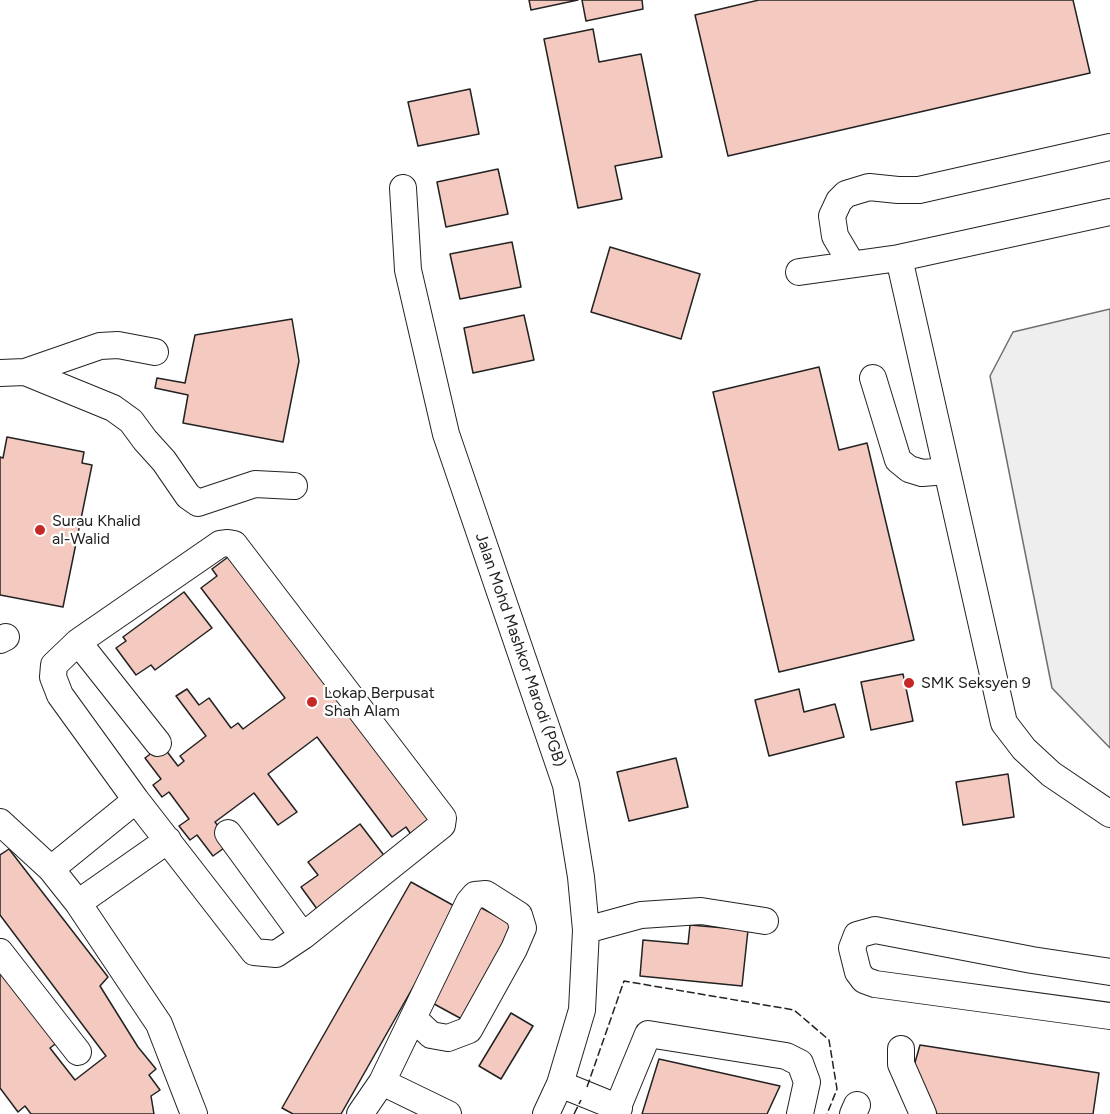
<!DOCTYPE html>
<html>
<head>
<meta charset="utf-8">
<style>
  body { margin:0 }
  canvas { display:block; background:#fff }
</style>
</head>
<body>
<canvas width="1110" height="1114"></canvas>
<script>
const context = document.querySelector('canvas').getContext('2d');
context.lineJoin = 'round';
function fill(path, color) { context.fillStyle = color; context.fill(path, 'evenodd'); }
const shape = rows => new Path2D(rows.map(r => 'M' + r).join(''));
function strokePath(path, color, width, dash) { context.strokeStyle = color; context.lineWidth = width; context.lineCap = dash ? 'butt' : 'round'; context.setLineDash(dash || []); context.stroke(path); }
function drawText(font, color, halo, rows, align = 'center') {
  context.font = font + ' Figtree,sans-serif'; context.lineWidth = 4.5; context.setLineDash([]); context.textBaseline = 'middle'; context.strokeStyle = halo; context.fillStyle = color; for (const [text, x, y, turn = 0] of rows) {
    context.save(); context.translate(x, y); context.rotate((+turn || 0) * Math.PI / 180); context.textAlign = isNaN(turn) ? turn : align; if (halo) context.strokeText(text, 0, 0); context.fillText(text, 0, 0); context.restore();
  }
}
const green = shape([
  [1110,309,1110,748,1052,688,990,376,1013,332,1110,309]
]);
fill(green, '#eee');
strokePath(green, '#6f6f6f', 1.5);
const building = shape([
  [529,0,578,0,531,10,529,0],
  [582,0,642,0,643,9,586,21,582,0],
  [759,0,1073,0,1090,73,728,156,695,15,759,0],
  [593,29,599,62,641,54,662,157,615,166,622,199,578,208,544,39,593,29],
  [470,89,479,134,418,146,408,102,470,89],
  [498,169,508,214,446,227,437,182,498,169],
  [512,242,521,287,460,299,450,254,512,242],
  [610,247,700,274,681,339,591,312,610,247],
  [524,315,534,360,473,373,464,328,524,315],
  [292,319,299,361,283,442,183,423,188,395,155,388,157,378,185,383,195,335,292,319],
  [819,367,839,450,867,443,914,640,779,672,713,392,819,367],
  [7,437,84,452,82,463,92,465,63,607,0,595,0,457,3,458,7,437],
  [232,554,433,821,412,836,406,827,392,837,317,737,268,774,297,812,278,825,254,793,215,822,231,843,213,856,197,835,190,840,179,826,189,819,169,792,162,797,153,785,161,779,145,758,162,745,178,766,184,761,180,756,206,736,176,696,187,689,199,705,209,698,231,728,238,723,243,729,285,698,201,588,217,576,212,569,232,554],
  [184,592,212,628,155,670,151,665,136,675,116,648,126,641,123,637,184,592],
  [903,674,913,721,871,730,861,682,903,674],
  [799,689,804,712,835,704,844,737,769,756,755,700,799,689],
  [676,758,688,807,629,821,617,772,676,758],
  [1008,774,1014,817,963,825,956,782,1008,774],
  [360,824,386,858,320,913,301,887,318,875,308,862,360,824],
  [9,849,108,977,100,986,138,1047,156,1069,149,1075,160,1090,151,1096,154,1114,31,1114,25,1106,18,1112,0,1088,0,967,58,1042,50,1048,75,1080,106,1056,0,915,0,855,9,849],
  [411,882,458,908,341,1114,293,1114,282,1108,411,882],
  [476,905,521,929,469,1023,425,999,476,905],
  [690,925,748,930,742,986,640,976,643,940,688,944,690,925],
  [511,1013,533,1026,501,1079,479,1066,511,1013],
  [920,1045,1099,1073,1093,1114,937,1114,914,1066,920,1045],
  [659,1059,780,1086,767,1114,642,1114,659,1059]
]);
fill(building, '#f3c9c0');
strokePath(building, '#222', 1.5);
const minor = shape([
  [403,188,408,270,446,434,566,785,581,877,586,930,582,1010,560,1084,546,1114],
  [899,258,1004,723,1024,749,1051,774,1110,814],
  [851,263,835,236,832,216,839,201,846,194,869,187,898,190,919,190,1110,147],
  [799,272,899,258,1110,212],
  [25,372,113,408,131,421,145,440,164,461,188,496,198,503,255,484,294,486],
  [0,373,25,372,100,346,118,345,155,352],
  [873,378,898,460,909,469,922,473,947,471],
  [228,543,234,544,443,818,442,825,303,936,276,954,254,952,136,800,60,695,53,677,54,665,78,642,220,544,228,543],
  [0,640,6,637],
  [78,642,158,743],
  [0,822,51,869,78,903,159,1024,194,1114],
  [228,833,303,936],
  [51,869,136,800],
  [78,903,168,840],
  [586,930,641,915,701,911,765,921],
  [0,952,78,1052],
  [1110,972,1032,960,875,930,857,935,852,948,858,972,864,980,875,984,1110,1016],
  [901,1049,901,1064,923,1114],
  [382,1082,448,1114],
  [560,1084,619,1108],
  [360,1114,382,1082,469,902,475,895,486,894,519,915,523,928,514,949,469,1030,448,1038,431,1035,413,1018],
  [615,1114,648,1034,786,1056,800,1063,807,1082,800,1114],
  [853,1114,857,1105]
]);
strokePath(minor, '#222', 28);
strokePath(minor, '#fff', 26);
strokePath(shape([
  [587,1087,624,981,794,1010,829,1040,837,1089,827,1114],
  [574,1114,581,1100]
]), '#222', 1.5, [8, 3]);
for (const [x, y, r, color] of [
  [40,530,6,"#c62828"],
  [909,683,6,"#c62828"],
  [312,702,6,"#c62828"]
]) { const dot = new Path2D(); dot.arc(x, y, r, 0, 2 * Math.PI); context.fillStyle = color; context.fill(dot); strokePath(dot, '#fff', 2); }
drawText('16px', '#222', '#fff', [
  ["Surau Khalid",52,521],
  ["al-Walid",52,539],
  ["SMK Seksyen 9",921,683],
  ["Lokap Berpusat",324,693],
  ["Shah Alam",324,711]
], 'left');
drawText('16px', '#222', '#fff', [
  ["Jalan Mohd Mashkor Marodi (PGB)",520,650,71]
]);
</script>
</body>
</html>
